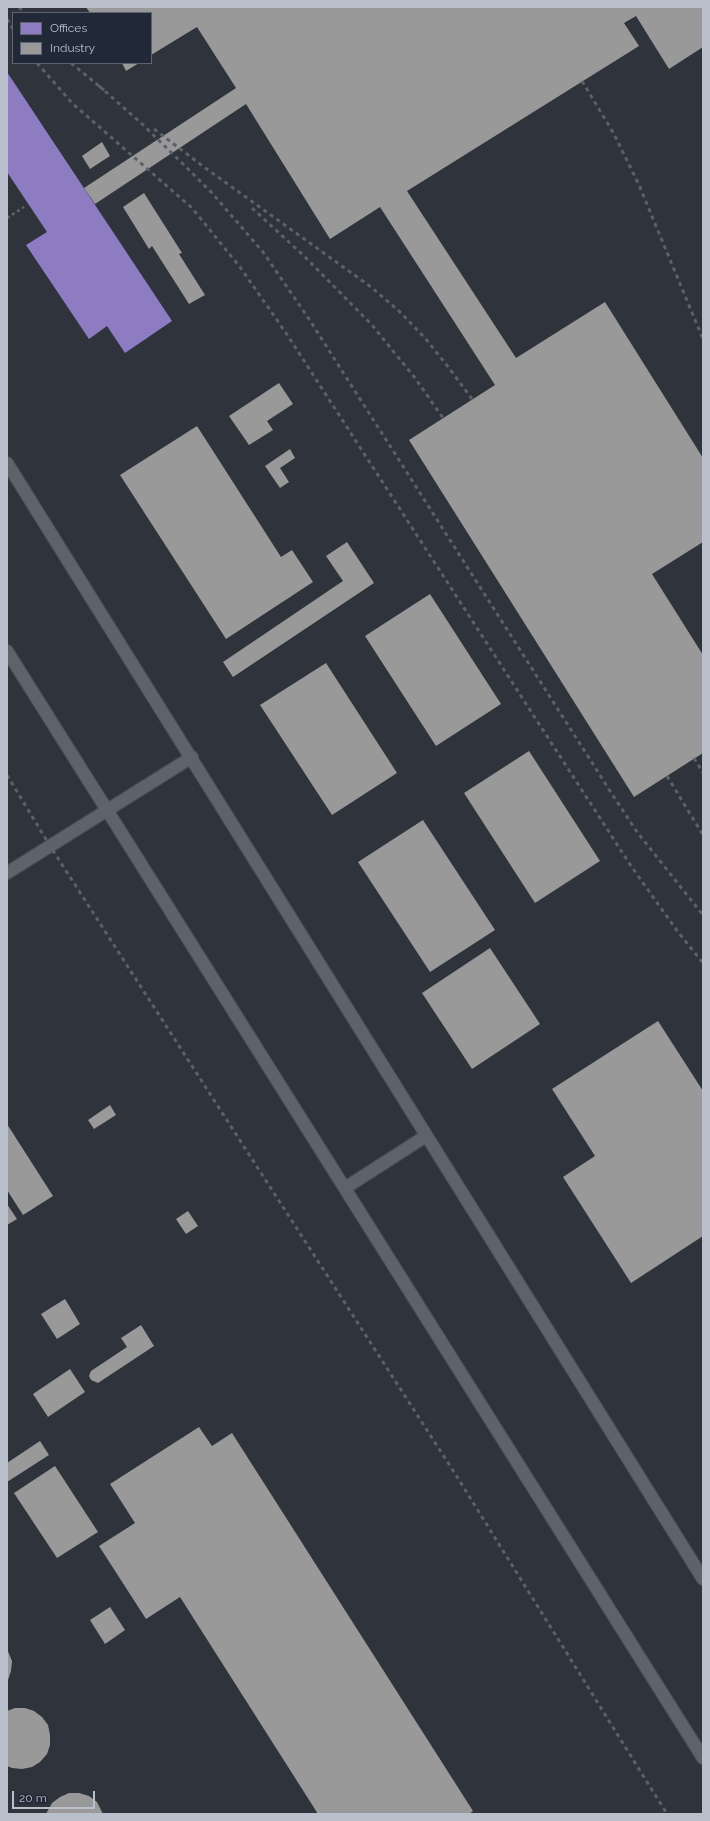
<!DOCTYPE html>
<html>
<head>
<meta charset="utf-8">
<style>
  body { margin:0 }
  #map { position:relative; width:710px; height:1821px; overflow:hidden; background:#2e333c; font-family:Raleway,sans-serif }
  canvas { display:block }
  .frame { position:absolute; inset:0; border:8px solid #b9bfcb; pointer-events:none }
  .legend { position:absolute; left:12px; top:12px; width:140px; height:52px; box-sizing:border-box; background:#212837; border:1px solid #5e6472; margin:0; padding:5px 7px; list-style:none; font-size:12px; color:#b9bfcb }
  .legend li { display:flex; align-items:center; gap:8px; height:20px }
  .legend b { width:20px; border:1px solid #5e6472 }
  .scale { position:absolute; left:12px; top:1791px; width:83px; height:18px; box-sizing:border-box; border:2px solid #b9bfcb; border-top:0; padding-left:5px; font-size:12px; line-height:14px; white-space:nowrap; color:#b9bfcb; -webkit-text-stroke:3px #212837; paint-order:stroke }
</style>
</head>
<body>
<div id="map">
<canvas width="710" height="1821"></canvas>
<div class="frame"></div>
<ul class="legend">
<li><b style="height:11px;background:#8e7cc3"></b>Offices</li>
<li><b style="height:11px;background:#999"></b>Industry</li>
</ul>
<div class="scale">20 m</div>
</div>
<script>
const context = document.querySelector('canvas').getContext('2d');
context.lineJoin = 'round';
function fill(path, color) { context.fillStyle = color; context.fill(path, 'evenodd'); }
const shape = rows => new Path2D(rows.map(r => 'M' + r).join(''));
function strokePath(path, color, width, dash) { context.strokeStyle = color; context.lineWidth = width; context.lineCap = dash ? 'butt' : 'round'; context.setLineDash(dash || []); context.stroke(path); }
fill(shape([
  [7,72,172,321,125,353,107,326,89,339,26,245,47,232,7,172]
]), '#8e7cc3');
fill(shape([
  [86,7,703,7,703,47,669,69,636,16,624,23,639,46,407,191,516,358,605,302,703,458,703,542,652,574,703,655,703,753,634,797,409,440,495,385,380,207,330,239,246,104,95,204,84,188,236,88,197,27,151,55,151,13,90,13],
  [122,63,139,63,126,71],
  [102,142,110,156,90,169,82,156],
  [144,193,182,253,179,254,205,295,189,304,152,246,149,249,123,207],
  [279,383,293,404,267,421,273,430,249,445,229,416],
  [197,426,281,557,292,550,313,582,226,639,120,475],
  [290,449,295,458,280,468,289,482,280,488,265,466],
  [347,542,374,583,233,677,223,662,343,581,326,556],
  [430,594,501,704,436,746,365,636],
  [326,663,397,773,332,815,260,705],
  [529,751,600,861,535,903,464,793],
  [423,820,495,930,430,972,358,862],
  [490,948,540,1024,472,1069,422,993],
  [658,1021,703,1091,703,1236,631,1283,563,1177,595,1156,552,1089],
  [110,1105,116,1115,94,1129,88,1120],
  [7,1124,53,1196,23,1215,7,1190],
  [7,1204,17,1219,7,1225],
  [188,1211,198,1226,186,1234,176,1219],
  [65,1299,80,1324,57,1339,41,1314],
  [141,1325,154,1346,98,1383,91,1380,89,1376,91,1371,127,1347,121,1338],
  [70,1369,85,1392,48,1417,33,1394],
  [199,1427,212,1446,232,1433,473,1811,469,1814,318,1814,180,1597,146,1619,99,1546,135,1523,110,1484],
  [40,1441,49,1455,7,1482,7,1463],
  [55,1466,98,1532,57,1558,14,1493],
  [110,1607,125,1630,105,1644,90,1620],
  [7,1649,12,1661,11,1671,7,1683],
  [15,1708,25,1708,34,1711,42,1717,48,1725,50,1735,50,1745,47,1754,40,1762,32,1767,22,1769,12,1768,7,1766,7,1711],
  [69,1793,79,1793,89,1796,97,1802,103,1814,46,1814,52,1803,60,1797]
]), '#999');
const lane = shape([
  [7,463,703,1579],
  [7,651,703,1758],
  [7,873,192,757],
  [345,1188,426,1136]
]);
strokePath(lane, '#4c4f56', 14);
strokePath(shape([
  [7,218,24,207]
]), '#61666c', 2.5, [3, 3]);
strokePath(lane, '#5e626a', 12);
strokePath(shape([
  [19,7,24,13],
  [7,19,13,29],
  [37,63,72,103,192,208,240,267,286,333,631,866,678,932,703,963],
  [71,63,104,90],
  [582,81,614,134,639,185,703,339],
  [99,86,140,122,181,162,212,193,263,252,309,319,612,794,637,832,703,915],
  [154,129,204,167,371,287,399,311,425,338,449,368,472,399],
  [252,208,304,256,372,325,415,378,443,418],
  [694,758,703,773],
  [7,775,50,846,454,1472,667,1814],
  [667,776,703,835]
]), '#5c6068', 3, [4, 4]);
</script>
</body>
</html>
